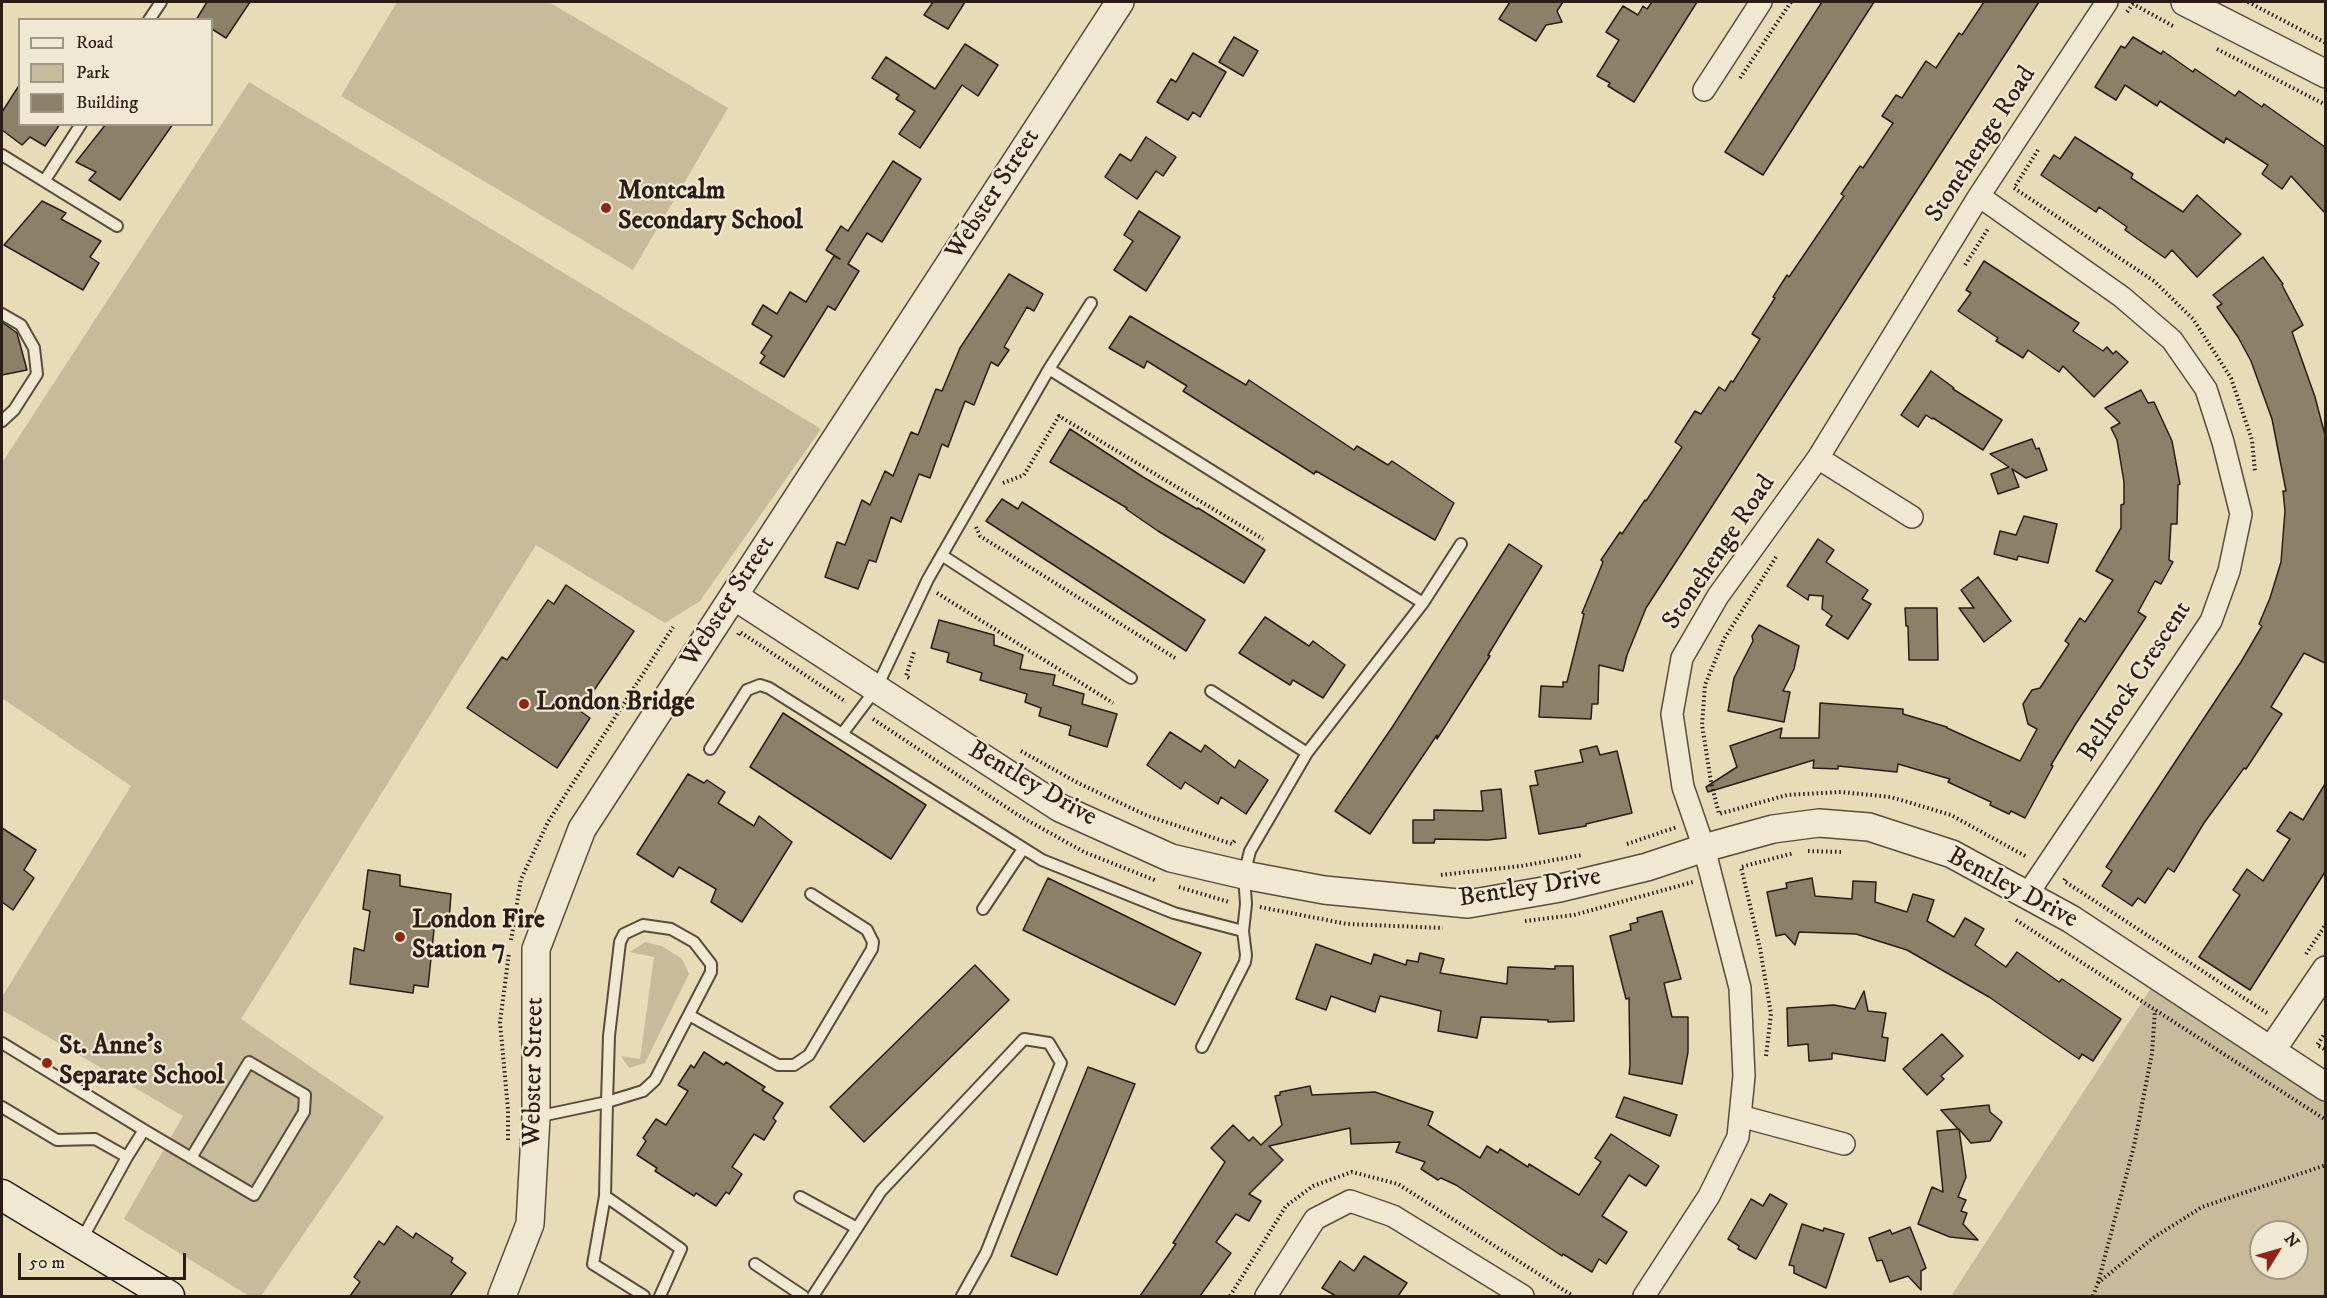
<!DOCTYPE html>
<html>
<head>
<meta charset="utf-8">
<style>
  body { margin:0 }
  #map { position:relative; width:2327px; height:1298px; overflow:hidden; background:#e8dbb8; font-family:"IM FELL DW Pica",serif }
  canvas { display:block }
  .frame { position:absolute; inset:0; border:3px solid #2b1d13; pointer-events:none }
  .legend { position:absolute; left:18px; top:18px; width:195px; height:108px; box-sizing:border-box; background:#f0e8d1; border:2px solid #a19785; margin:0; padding:8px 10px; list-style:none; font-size:18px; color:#2b1d13 }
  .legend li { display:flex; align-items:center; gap:12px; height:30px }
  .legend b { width:30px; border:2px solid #a19785 }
  .north { position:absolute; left:2249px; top:1220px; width:60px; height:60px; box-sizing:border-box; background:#f0e8d1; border:2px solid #a19785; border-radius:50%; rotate:53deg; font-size:16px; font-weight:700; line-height:24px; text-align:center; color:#2b1d13 }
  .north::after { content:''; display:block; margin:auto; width:21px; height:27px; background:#8f2418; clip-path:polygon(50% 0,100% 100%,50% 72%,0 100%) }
  .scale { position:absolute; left:18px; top:1253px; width:168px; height:27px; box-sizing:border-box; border:3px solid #2b1d13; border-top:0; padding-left:8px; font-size:18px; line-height:21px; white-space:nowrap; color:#2b1d13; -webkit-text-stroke:4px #f0e8d1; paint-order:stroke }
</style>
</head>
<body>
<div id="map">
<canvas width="2327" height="1298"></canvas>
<div class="frame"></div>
<ul class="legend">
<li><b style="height:8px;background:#f0e8d1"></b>Road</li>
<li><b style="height:16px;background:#c8bb9c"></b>Park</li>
<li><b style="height:16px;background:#8d8069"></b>Building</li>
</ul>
<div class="north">N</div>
<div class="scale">50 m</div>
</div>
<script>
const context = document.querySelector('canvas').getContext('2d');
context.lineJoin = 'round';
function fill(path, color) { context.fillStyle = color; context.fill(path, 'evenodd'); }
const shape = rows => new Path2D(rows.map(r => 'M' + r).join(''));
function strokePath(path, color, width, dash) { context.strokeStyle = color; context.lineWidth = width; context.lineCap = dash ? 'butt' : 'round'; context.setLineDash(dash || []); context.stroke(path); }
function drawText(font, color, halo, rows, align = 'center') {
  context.font = font + ' "IM FELL DW Pica",serif'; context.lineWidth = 4.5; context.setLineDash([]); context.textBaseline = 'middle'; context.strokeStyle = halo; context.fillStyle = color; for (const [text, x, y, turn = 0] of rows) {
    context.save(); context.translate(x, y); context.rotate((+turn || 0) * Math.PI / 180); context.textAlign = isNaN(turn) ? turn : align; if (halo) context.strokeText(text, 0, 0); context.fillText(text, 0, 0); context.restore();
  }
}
fill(shape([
  [397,2,549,2,728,108,633,270,341,96],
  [249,82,821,429,700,601,665,623,536,545,241,1019,384,1117,261,1296,249,1296,124,1219,183,1116,2,1010,2,997,131,786,2,698,2,463],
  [645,942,662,946,682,959,689,974,645,1063,629,1068,621,1056,640,1059,654,957,630,952],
  [2151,988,2325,1103,2325,1296,1951,1296],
  [2261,1232,2297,1232,2297,1268,2261,1268]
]), '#c8bb9c');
const building = shape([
  [207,2,250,2,226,38,212,29,212,20,196,20,207,2],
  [933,2,965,2,948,29,924,15,933,2],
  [1510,2,1563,2,1557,11,1562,22,1546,25,1536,41,1499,19,1510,2],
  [1652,2,1697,2,1634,102,1608,86,1610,83,1597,76,1619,40,1606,32,1623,6,1638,15,1643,6,1647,9,1652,2],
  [1822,2,1874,2,1763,175,1725,152,1822,2],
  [1984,2,2039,2,1646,608,1627,655,1623,671,1599,665,1598,704,1592,704,1591,719,1539,717,1541,686,1563,687,1563,682,1567,682,1584,614,1582,613,1603,562,1601,560,1620,532,1622,534,1645,500,1646,501,1682,447,1675,442,1695,411,1701,414,1719,387,1725,391,1731,381,1733,382,1760,339,1752,334,1775,298,1773,297,1787,275,1789,277,1844,196,1841,194,1860,166,1863,168,1893,123,1882,116,1896,95,1902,98,1926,61,1936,68,1959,33,1962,35,1984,2],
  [1234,37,1258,51,1243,76,1219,62,1234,37],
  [2133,37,2161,54,2163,51,2193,72,2195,69,2235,96,2239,91,2262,107,2264,104,2325,147,2325,213,2291,176,2282,189,2262,174,2268,165,2226,138,2224,143,2160,101,2157,106,2125,85,2116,100,2095,87,2121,46,2125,48,2133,37],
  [965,44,998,65,978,96,962,85,920,148,899,134,915,111,896,99,899,95,872,78,886,57,935,89,965,44],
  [1193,53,1226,72,1200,117,1193,112,1188,120,1157,102,1171,79,1176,82,1193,53],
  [20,84,20,124,60,124,45,146,30,137,22,145,2,130,2,112,20,84],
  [106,124,173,124,120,200,89,180,96,172,76,162,106,124],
  [1146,137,1176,157,1163,176,1156,171,1137,199,1105,177,1120,154,1131,161,1146,137],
  [2075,137,2133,174,2131,178,2183,212,2197,195,2241,234,2197,277,2172,250,2165,258,2125,230,2127,227,2099,207,2096,212,2041,175,2054,155,2060,159,2075,137],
  [893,161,921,179,882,242,867,233,848,264,859,271,835,310,828,306,784,377,760,363,765,356,761,353,772,336,752,324,763,305,777,314,790,292,806,302,834,256,840,259,826,250,841,226,848,231,893,161],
  [42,201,66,213,61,219,101,241,90,257,99,263,83,290,4,245,42,201],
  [1139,211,1180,237,1146,291,1114,270,1133,241,1124,235,1139,211],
  [2263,257,2283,284,2282,285,2303,325,2292,332,2315,397,2325,435,2325,663,2304,653,2271,707,2282,714,2246,769,2244,768,2204,823,2174,872,2168,868,2145,903,2138,898,2132,906,2102,886,2112,871,2106,867,2241,662,2262,626,2259,624,2270,598,2281,562,2285,511,2283,491,2286,491,2272,419,2251,361,2238,337,2217,307,2222,304,2213,295,2263,257],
  [1984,261,2079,323,2073,331,2103,351,2107,347,2113,354,2116,351,2128,362,2094,397,2063,366,2059,372,2028,350,2023,358,1996,341,1998,338,1958,311,1971,293,1966,290,1984,261],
  [1009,274,1043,294,1034,311,1027,307,1004,347,1009,350,998,366,991,362,974,405,965,401,948,447,942,444,930,478,919,474,901,522,891,517,876,562,869,560,858,589,825,577,837,542,845,545,862,500,870,505,885,471,893,476,911,432,918,435,936,389,942,391,960,348,1009,274],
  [1130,316,1246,385,1249,380,1354,450,1357,446,1388,465,1392,461,1454,503,1435,540,1316,471,1314,474,1183,391,1187,386,1147,361,1144,368,1109,348,1130,316],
  [2,322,17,333,27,370,2,375,2,322],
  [1931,371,1954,388,1953,389,2002,420,1983,450,1933,418,1932,419,1926,415,1918,427,1901,415,1931,371],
  [2141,390,2148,403,2154,402,2172,441,2180,484,2178,485,2177,524,2171,524,2169,560,2173,562,2161,584,2155,581,2138,612,2146,617,2075,725,2051,765,2053,766,2025,818,2011,811,2009,814,1990,805,1991,802,1948,782,1950,779,1898,764,1897,772,1838,766,1838,769,1813,768,1814,760,1708,792,1706,787,1737,767,1730,746,1782,728,1780,738,1819,738,1820,703,1903,709,1903,714,1947,727,1947,728,2020,761,2037,729,2028,724,2023,704,2032,690,2040,688,2069,644,2065,641,2080,618,2085,622,2113,580,2096,571,2121,528,2121,505,2124,504,2124,482,2117,440,2111,428,2120,423,2105,408,2141,390],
  [1070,429,1143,477,1197,509,1198,508,1265,550,1244,583,1158,531,1126,509,1127,508,1050,462,1070,429],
  [2032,439,2036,449,2039,448,2047,470,2026,478,2012,469,2019,487,1998,494,1991,474,2009,467,1990,454,2032,439],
  [1002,499,1018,509,1022,502,1205,620,1186,651,986,521,1002,499],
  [2024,516,2057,524,2048,563,2018,556,2017,560,1994,554,2000,531,2016,535,2024,516],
  [1818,539,1834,550,1826,562,1868,590,1862,599,1871,604,1848,639,1826,625,1832,616,1822,609,1823,596,1809,595,1808,600,1787,586,1818,539],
  [1509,544,1542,566,1488,655,1490,656,1437,739,1437,735,1370,834,1335,811,1393,726,1509,544],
  [1978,577,2011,621,1984,642,1959,608,1974,608,1961,590,1978,577],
  [566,585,634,631,580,711,590,718,557,768,467,708,502,657,507,660,548,600,554,604,566,585],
  [1905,608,1937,608,1938,660,1909,660,1908,626,1906,626,1905,608],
  [1265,617,1309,646,1313,641,1345,665,1323,698,1293,680,1290,685,1239,653,1265,617],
  [939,620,994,635,994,645,1023,655,1020,669,1055,675,1053,685,1084,694,1082,704,1117,714,1107,747,1069,735,1071,726,1039,716,1041,708,1025,702,1027,694,980,680,982,673,947,662,949,653,931,648,939,620],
  [1759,625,1799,646,1794,669,1783,691,1790,692,1784,722,1728,711,1734,678,1753,641,1752,636,1759,625],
  [783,713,926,805,891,859,750,767,783,713],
  [1170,732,1201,752,1205,745,1235,768,1239,760,1268,780,1246,814,1221,797,1218,804,1185,782,1181,789,1147,765,1170,732],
  [1597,746,1600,755,1617,751,1632,813,1586,824,1586,826,1539,834,1530,786,1538,785,1535,771,1583,762,1580,750,1597,746],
  [688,774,704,783,707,780,725,792,718,803,754,826,759,816,792,842,742,922,711,902,716,889,679,867,673,877,637,854,688,774],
  [2325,784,2325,872,2250,990,2199,957,2240,895,2233,890,2247,869,2263,881,2290,839,2277,831,2290,812,2303,820,2325,784],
  [1501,789,1506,838,1488,840,1435,839,1434,843,1413,843,1413,820,1434,820,1434,810,1483,811,1481,791,1501,789],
  [2,828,36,850,24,870,34,878,13,910,2,902,2,828],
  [368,870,400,875,400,886,451,894,449,921,435,920,428,987,414,985,413,993,350,984,354,948,364,951,370,911,363,909,368,870],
  [1048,878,1201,953,1175,1005,1023,930,1048,878],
  [1812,878,1815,896,1852,899,1853,881,1876,882,1875,902,1907,912,1913,894,1934,900,1927,921,1954,937,1965,918,1984,929,1975,945,2006,967,2017,952,2059,982,2062,979,2121,1019,2093,1061,2082,1054,2079,1059,1989,997,1907,950,1856,934,1799,932,1795,945,1785,934,1776,936,1767,892,1787,888,1786,883,1812,878],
  [1662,911,1681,979,1664,983,1672,1017,1688,1017,1688,1052,1682,1084,1629,1074,1630,1065,1629,998,1626,999,1610,936,1631,930,1630,924,1638,922,1637,918,1662,911],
  [1316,944,1371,964,1374,954,1406,965,1407,960,1418,962,1420,953,1444,959,1440,973,1507,984,1508,967,1555,969,1555,966,1573,966,1574,1021,1548,1022,1548,1020,1481,1017,1477,1038,1438,1031,1441,1011,1380,996,1375,1012,1331,996,1326,1010,1296,999,1316,944],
  [975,965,1009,1000,864,1142,830,1107,975,965],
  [1864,991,1868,1011,1886,1013,1882,1037,1888,1038,1885,1061,1832,1053,1832,1059,1809,1061,1808,1044,1788,1046,1787,1008,1834,1005,1855,1009,1864,991],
  [1942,1034,1963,1056,1941,1076,1944,1079,1927,1095,1903,1069,1942,1034],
  [704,1052,724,1065,726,1062,765,1087,762,1090,783,1103,773,1118,776,1121,764,1140,754,1134,732,1167,742,1174,729,1194,726,1192,716,1206,696,1193,694,1196,655,1171,657,1168,637,1155,646,1141,643,1138,656,1119,666,1125,688,1091,678,1085,691,1065,694,1068,704,1052],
  [1088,1067,1135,1084,1057,1275,1011,1256,1088,1067],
  [1310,1086,1312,1095,1375,1092,1433,1112,1428,1125,1480,1158,1487,1146,1498,1153,1500,1149,1528,1167,1529,1164,1579,1195,1601,1162,1595,1158,1611,1134,1659,1166,1646,1186,1629,1175,1602,1216,1627,1232,1606,1264,1599,1259,1592,1272,1563,1254,1562,1256,1456,1185,1441,1178,1438,1180,1421,1169,1425,1162,1396,1152,1400,1142,1351,1144,1350,1128,1269,1146,1283,1160,1249,1194,1261,1201,1249,1221,1236,1214,1216,1242,1231,1253,1200,1296,1140,1296,1176,1244,1173,1243,1225,1162,1211,1148,1233,1125,1249,1141,1253,1137,1261,1145,1282,1125,1275,1096,1280,1095,1280,1092,1310,1086],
  [1624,1097,1677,1115,1670,1136,1616,1117,1624,1097],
  [1989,1105,1990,1112,2002,1122,1990,1141,1971,1143,1959,1129,1966,1177,1958,1197,1966,1200,1961,1211,1967,1213,1963,1224,1978,1240,1950,1237,1918,1224,1932,1187,1943,1192,1937,1131,1958,1129,1941,1110,1989,1105],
  [1770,1194,1787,1204,1756,1259,1738,1249,1739,1246,1728,1239,1751,1199,1763,1206,1770,1194],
  [1802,1224,1823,1231,1824,1228,1844,1234,1826,1288,1794,1273,1794,1266,1789,1265,1802,1224],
  [397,1226,413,1238,416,1233,453,1258,451,1262,466,1273,450,1296,350,1296,360,1282,354,1277,379,1241,384,1245,397,1226],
  [1910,1227,1926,1268,1921,1271,1921,1290,1908,1276,1890,1282,1882,1260,1877,1261,1869,1238,1890,1230,1892,1234,1910,1227],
  [1364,1256,1407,1283,1398,1296,1336,1296,1322,1288,1340,1261,1354,1271,1364,1256]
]);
fill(building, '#8d8069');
strokePath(building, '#2b1d13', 1.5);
const service = shape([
  [149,20,161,2],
  [2,155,117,226],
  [45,180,81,124],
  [2,314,21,325,34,348,37,374,14,410,2,421],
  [1049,369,1423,603],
  [943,556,1131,678],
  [1211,691,1307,753],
  [842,734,876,689,928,579,1049,369,1091,303],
  [710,749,747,690,760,685,769,688,1042,860,1174,913,1243,931],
  [983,909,1023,849],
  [689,1015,778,1065,794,1065,809,1055,872,949,873,942,867,930,811,894],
  [2,1043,144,1130,127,1157,82,1239],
  [1202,1047,1245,962,1246,955,1243,931,1246,904,1244,875,1250,851,1307,753,1423,603,1461,544],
  [2,1107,57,1140,95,1139,127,1157],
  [536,1117,607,1102,643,1091,655,1080,711,972,711,964,694,942,671,929,643,925,624,934,620,942,609,1036,607,1102,605,1196,593,1264,644,1296],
  [144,1130,254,1195,304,1112,305,1095,249,1062,191,1158],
  [605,1196,681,1249,660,1296],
  [800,1197,857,1228],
  [755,1264,803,1296],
  [813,1296,881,1191,1024,1039,1049,1043,1061,1063,986,1253,962,1296]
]);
const minor = shape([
  [1704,90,1761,2],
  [1979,196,2122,297,2172,340,2206,389,2223,442,2241,514,2229,571,2211,621,2027,895],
  [1818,458,1912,517],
  [1740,1116,1844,1144],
  [1266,1296,1315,1219,1350,1201,1393,1216,1523,1296],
  [1644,1296,1709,1196,1738,1137,1744,1076,1740,988,1704,848,1683,787,1672,714,1682,658,1718,596,1818,458,1979,196,2107,2]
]);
const tertiary = shape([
  [2185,2,2326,74],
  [734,596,1060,808,1171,858,1244,875,1324,890,1468,904,1560,888,1647,867,1704,848,1773,829,1819,823,1869,827,1952,854,2071,919,2326,1087],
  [2271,1051,2326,970],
  [502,1296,530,1224,536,1117,536,949,582,829,1120,2]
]);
const secondary = shape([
  [2,1195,169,1296]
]);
strokePath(service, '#5a4c3c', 14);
strokePath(minor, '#5a4c3c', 24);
strokePath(tertiary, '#5a4c3c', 30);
strokePath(secondary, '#2b1d13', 33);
strokePath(shape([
  [2248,2,2326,43],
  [2127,12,2133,4,2173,26],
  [2217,49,2326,105],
  [1740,78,1791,2],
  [2038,150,2014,188,2154,281,2193,319,2231,378,2252,440,2255,472],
  [1965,265,1988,229],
  [1003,483,1024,475,1059,416,1263,539],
  [976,527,980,536,1175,658],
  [1776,557,1724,639,1705,685,1702,725,1711,782,1719,814,1787,795,1841,792,1891,797,1951,815,2027,857],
  [937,593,1113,703],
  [738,635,740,632,846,702],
  [909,678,906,676,914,652],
  [873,719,1018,815,1084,852,1157,881],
  [1021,751,1078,783,1148,816,1232,844,1236,839],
  [1627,844,1677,827],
  [1808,851,1842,852],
  [1441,875,1521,866,1582,855],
  [2065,879,2064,881,2267,1013],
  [1179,887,1229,902],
  [1260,907,1347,924,1443,928],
  [2016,920,2326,1120],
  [1525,921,1574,915,1693,882],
  [511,940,521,879,548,822,673,627],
  [2306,954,2326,924],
  [2326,1032,2317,1045,2326,1050],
  [1766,1056,1771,1014,1760,948,1741,867,1794,853],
  [508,1140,508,1110,500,1022,509,953],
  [2098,1283,2134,1146,2152,1053,2155,1010],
  [1230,1296,1286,1206,1313,1186,1352,1172,1398,1184,1573,1296],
  [2093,1296,2098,1283,2153,1238,2202,1207,2326,1165]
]), '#2b1d13', 4, [1.5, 3]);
strokePath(service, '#f0e8d1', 10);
strokePath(minor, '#f0e8d1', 21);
strokePath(tertiary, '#f0e8d1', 27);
strokePath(secondary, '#f0e8d1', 30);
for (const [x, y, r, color] of [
  [606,208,6,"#8f2418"],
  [524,704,6,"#8f2418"],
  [400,937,6,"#8f2418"],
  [47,1063,6,"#8f2418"]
]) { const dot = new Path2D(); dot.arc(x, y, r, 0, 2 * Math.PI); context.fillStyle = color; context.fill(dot); strokePath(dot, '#f0e8d1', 2); }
drawText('26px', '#2b1d13', '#f0e8d1', [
  ["Stonehenge Road",1982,145,-57],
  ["Webster Street",994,195,-57],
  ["Stonehenge Road",1720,553,-56],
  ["Webster Street",729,602,-57],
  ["Bellrock Crescent",2136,682,-57],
  ["Bentley Drive",1032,785,30],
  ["Bentley Drive",1530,889,-9],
  ["Bentley Drive",2012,889,28],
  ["Webster Street",535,1072,-89]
]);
drawText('bold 26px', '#2b1d13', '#f0e8d1', [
  ["Montcalm",618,193],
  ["Secondary School",618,223],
  ["London Bridge",536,704],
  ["London Fire",412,922],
  ["Station 7",412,952],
  ["St. Anne's",59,1048],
  ["Separate School",59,1078]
], 'left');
</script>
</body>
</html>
